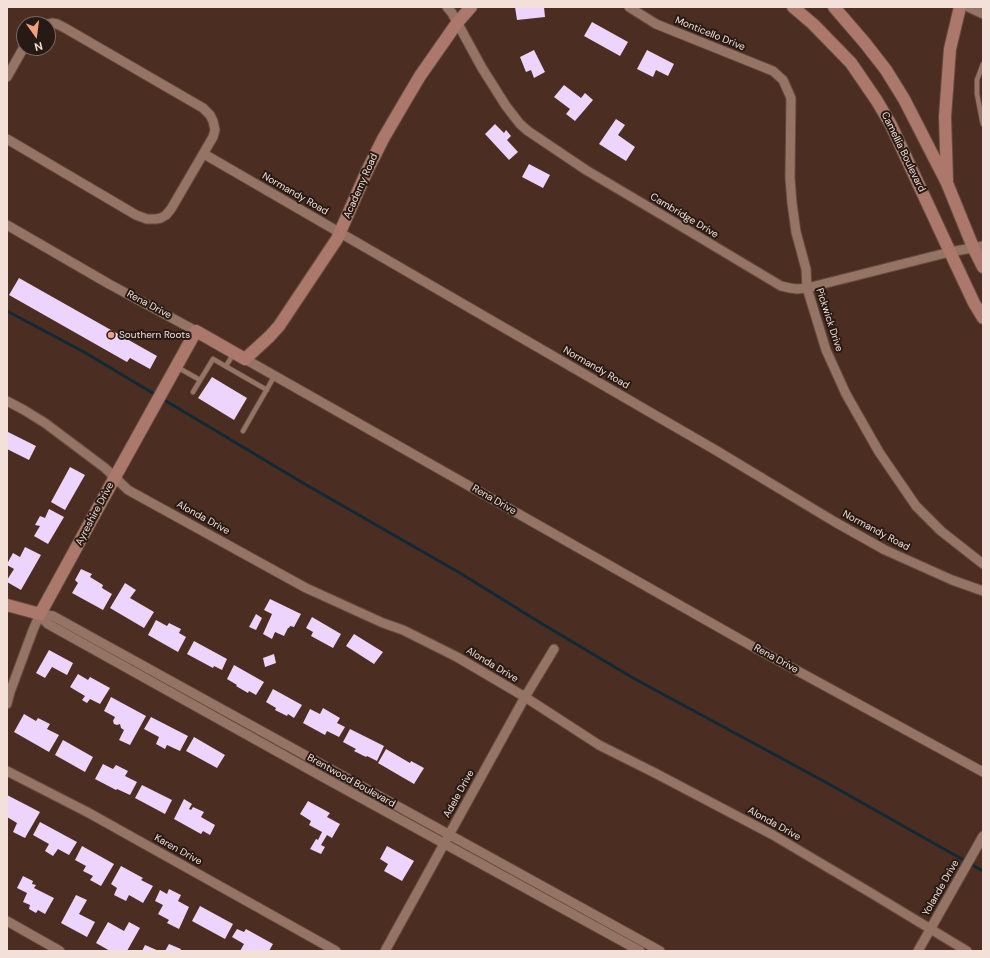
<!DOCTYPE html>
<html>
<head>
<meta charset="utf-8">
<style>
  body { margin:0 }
  #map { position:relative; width:990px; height:958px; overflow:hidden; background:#4b2e21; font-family:"DM Sans",sans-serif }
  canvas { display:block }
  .frame { position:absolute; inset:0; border:8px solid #f3e0d8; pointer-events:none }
  .north { position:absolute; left:16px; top:16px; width:40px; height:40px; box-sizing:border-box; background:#271a14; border:1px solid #796962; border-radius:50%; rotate:166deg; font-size:11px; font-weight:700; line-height:16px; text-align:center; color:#f3e0d8 }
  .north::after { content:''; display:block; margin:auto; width:14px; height:18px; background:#f2a080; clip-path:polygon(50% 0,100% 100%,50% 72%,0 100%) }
</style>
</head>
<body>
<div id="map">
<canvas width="990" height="958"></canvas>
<div class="frame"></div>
<div class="north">N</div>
</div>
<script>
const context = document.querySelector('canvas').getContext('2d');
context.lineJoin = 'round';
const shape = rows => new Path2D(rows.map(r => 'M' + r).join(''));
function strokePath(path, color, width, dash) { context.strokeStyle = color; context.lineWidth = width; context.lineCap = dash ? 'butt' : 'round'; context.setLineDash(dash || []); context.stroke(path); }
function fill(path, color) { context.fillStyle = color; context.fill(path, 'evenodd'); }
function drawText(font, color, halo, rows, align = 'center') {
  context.font = font + ' "DM Sans",sans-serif'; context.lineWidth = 4; context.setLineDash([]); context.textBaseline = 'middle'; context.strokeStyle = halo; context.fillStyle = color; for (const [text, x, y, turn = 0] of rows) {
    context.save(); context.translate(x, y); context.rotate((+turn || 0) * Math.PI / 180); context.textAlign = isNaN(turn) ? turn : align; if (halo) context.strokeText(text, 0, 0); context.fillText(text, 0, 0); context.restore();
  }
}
strokePath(shape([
  [7,311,84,352,156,395],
  [161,398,303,483,460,573,544,625,635,679,829,784,983,871]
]), '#0f2937', 3);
fill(shape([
  [515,7,544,7,545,17,517,20],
  [592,22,628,42,620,56,584,36],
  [534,50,545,72,534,78,531,70,526,72,520,57],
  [647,50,674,64,668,76,656,70,653,77,637,69],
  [564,85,581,98,585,93,593,100,575,121,566,114,570,109,554,97],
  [616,119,625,125,618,135,635,147,626,161,599,144],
  [495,124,504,133,506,130,511,136,507,140,518,152,509,160,485,134],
  [529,164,550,175,543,188,522,177],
  [19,278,157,356,150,369,130,358,127,362,9,295],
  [212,377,247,398,234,420,198,398],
  [8,432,36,446,29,460,7,449],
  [70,467,85,475,65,510,51,502],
  [49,509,64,517,48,544,34,536,40,526,35,525,40,516,45,518],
  [25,547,41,555,21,590,7,582,7,580,14,569,7,565,7,564,13,553,20,557],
  [81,569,92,574,90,577,103,585,102,588,112,594,103,610,72,593,78,583,75,580],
  [125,583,136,590,130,598,154,612,144,628,110,608],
  [270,599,301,614,294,627,290,626,289,628,288,628,284,636,275,632,272,639,263,634,272,614,264,610],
  [256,614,262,618,256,630,249,627],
  [312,617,341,634,333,648,311,636,313,632,306,628],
  [156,620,167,626,169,623,181,629,179,633,186,637,178,652,148,635],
  [354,634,383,652,374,664,346,646],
  [194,641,227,659,222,670,214,666,213,668,187,654],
  [49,650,73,663,67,675,52,667,45,678,36,673],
  [274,654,276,663,265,667,263,658],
  [234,665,264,682,256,695,249,691,248,693,236,686,237,685,227,679],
  [78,674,88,680,90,677,110,688,100,704,90,699,87,703,82,700,85,696,70,687],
  [273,689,302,705,294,718,288,714,287,716,275,710,276,708,266,702],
  [111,697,146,716,130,745,119,740,124,730,121,728,120,724,117,725,114,724,113,721,115,717,104,711],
  [323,708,340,718,337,723,345,727,339,737,327,731,325,735,303,723,310,709,320,714],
  [24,714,36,721,38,718,50,724,47,729,59,735,49,752,14,732],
  [151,717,188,736,180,751,167,745,165,749,156,744,159,737,144,729],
  [350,729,384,746,377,761,367,756,366,757,354,751,356,749,343,742],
  [194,737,225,755,217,768,186,751],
  [63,740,93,757,85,772,55,755],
  [386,749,410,763,411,761,424,768,414,784,378,763],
  [103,764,113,769,116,765,128,771,125,776,137,782,130,795,117,789,116,790,95,779],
  [142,785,172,800,165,814,135,798],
  [7,795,40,812,25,838,13,832,17,823,7,817],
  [184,799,192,804,189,809,191,810,193,807,204,812,201,817,215,825,210,835,203,831,201,834,174,819],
  [308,801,330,813,327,817,340,824,332,838,327,835,321,845,325,847,321,854,310,849,316,839,318,840,322,832,309,825,311,821,300,814],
  [40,822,77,842,69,855,58,849,53,856,45,851,49,844,33,835],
  [82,846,114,864,101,886,90,880,93,876,83,871,86,866,75,860],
  [387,846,414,861,402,881,384,871,388,864,380,859],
  [121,866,143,878,141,880,153,886,143,903,129,895,126,901,114,895,117,888,111,884],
  [23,876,33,881,32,884,36,885,34,888,54,898,45,914,38,910,36,913,29,909,30,905,23,902,27,893,17,888],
  [169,889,181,895,178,901,189,907,179,929,167,923,169,920,158,914,163,905,155,901,160,890,167,894],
  [76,895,87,900,79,914,95,922,87,937,61,923],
  [200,906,233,924,225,939,192,921],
  [108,922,124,931,129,922,140,928,127,951,110,951,96,943],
  [237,929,244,932,246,929,273,944,269,951,240,951,244,944,232,937],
  [169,944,181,949,180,951,165,951],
  [145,945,159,951,142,951]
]), '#ecd4fd');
const lane = shape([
  [983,64,977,80,977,94,982,120,983,124],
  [226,366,234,353],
  [177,367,200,380],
  [193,392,213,359,267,390],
  [243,431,275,375]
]);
const street = shape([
  [447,7,452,13,482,68,506,106,520,124,528,131,586,170,679,225,781,286,790,288,797,289,807,288,950,252,983,246],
  [629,7,656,24,773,71,783,80,791,98,790,178,792,203,796,232,806,269,807,288,826,350,846,394,879,452,916,506,941,531,983,564],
  [968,7,983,14],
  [7,77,24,47],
  [7,139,136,215,147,219,156,219,161,218,166,215,171,209,213,137,215,130,213,121,210,115,203,108,65,28,57,24,52,23,48,24],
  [204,154,717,451,835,522,885,550,952,580,983,591],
  [7,225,109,284,196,331],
  [245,359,750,645,983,772],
  [7,401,24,410,45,423,105,468,128,490,306,588,383,623,403,630,457,657,525,697,599,745,655,773,773,835,871,893,967,951],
  [40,614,53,616,660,951],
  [40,614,42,618,48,624,321,776,640,951],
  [7,704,10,692,33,630,40,614],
  [7,771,89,813,336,951],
  [7,921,60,951],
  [385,951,525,697,554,649],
  [918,951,983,836]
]);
const secondary = shape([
  [793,7,813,24,851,63,877,101,891,125,950,252,974,303,983,318],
  [834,7,865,43,886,70,904,99,947,183,973,247,983,267],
  [947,180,945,117,950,49,960,7],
  [7,605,40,614,115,477,196,331,245,359,269,337,279,326,337,239,367,171,383,139,404,103,420,76,457,23,471,7]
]);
strokePath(lane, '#634b3f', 6);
strokePath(street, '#634b3f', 11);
strokePath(secondary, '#634b3f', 14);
strokePath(lane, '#957465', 4.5);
strokePath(street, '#957465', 9);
strokePath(secondary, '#ac786b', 12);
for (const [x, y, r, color] of [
  [111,335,4,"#f2a080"]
]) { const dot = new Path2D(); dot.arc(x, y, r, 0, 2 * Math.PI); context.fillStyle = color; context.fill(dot); strokePath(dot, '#271a14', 1.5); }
drawText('10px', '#f3e0d8', '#271a14', [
  ["Monticello Drive",710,34,22],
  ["Camellia Boulevard",903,152,64],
  ["Academy Road",361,186,-66],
  ["Normandy Road",295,194,30],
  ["Cambridge Drive",684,216,31],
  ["Rena Drive",149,305,28],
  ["Pickwick Drive",829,320,72],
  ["Normandy Road",596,368,30],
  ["Rena Drive",494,500,30],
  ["Ayreshire Drive",95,514,-62],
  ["Alonda Drive",203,518,29],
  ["Normandy Road",876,531,28],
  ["Rena Drive",776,659,29],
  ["Alonda Drive",492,665,31],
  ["Brentwood Boulevard",351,781,29],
  ["Adele Drive",459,794,-61],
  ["Alonda Drive",774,824,29],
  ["Karen Drive",178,850,29],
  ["Yolande Drive",941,888,-60]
]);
drawText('10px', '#f3e0d8', '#271a14', [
  ["Southern Roots",119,335]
], 'left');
</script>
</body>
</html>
